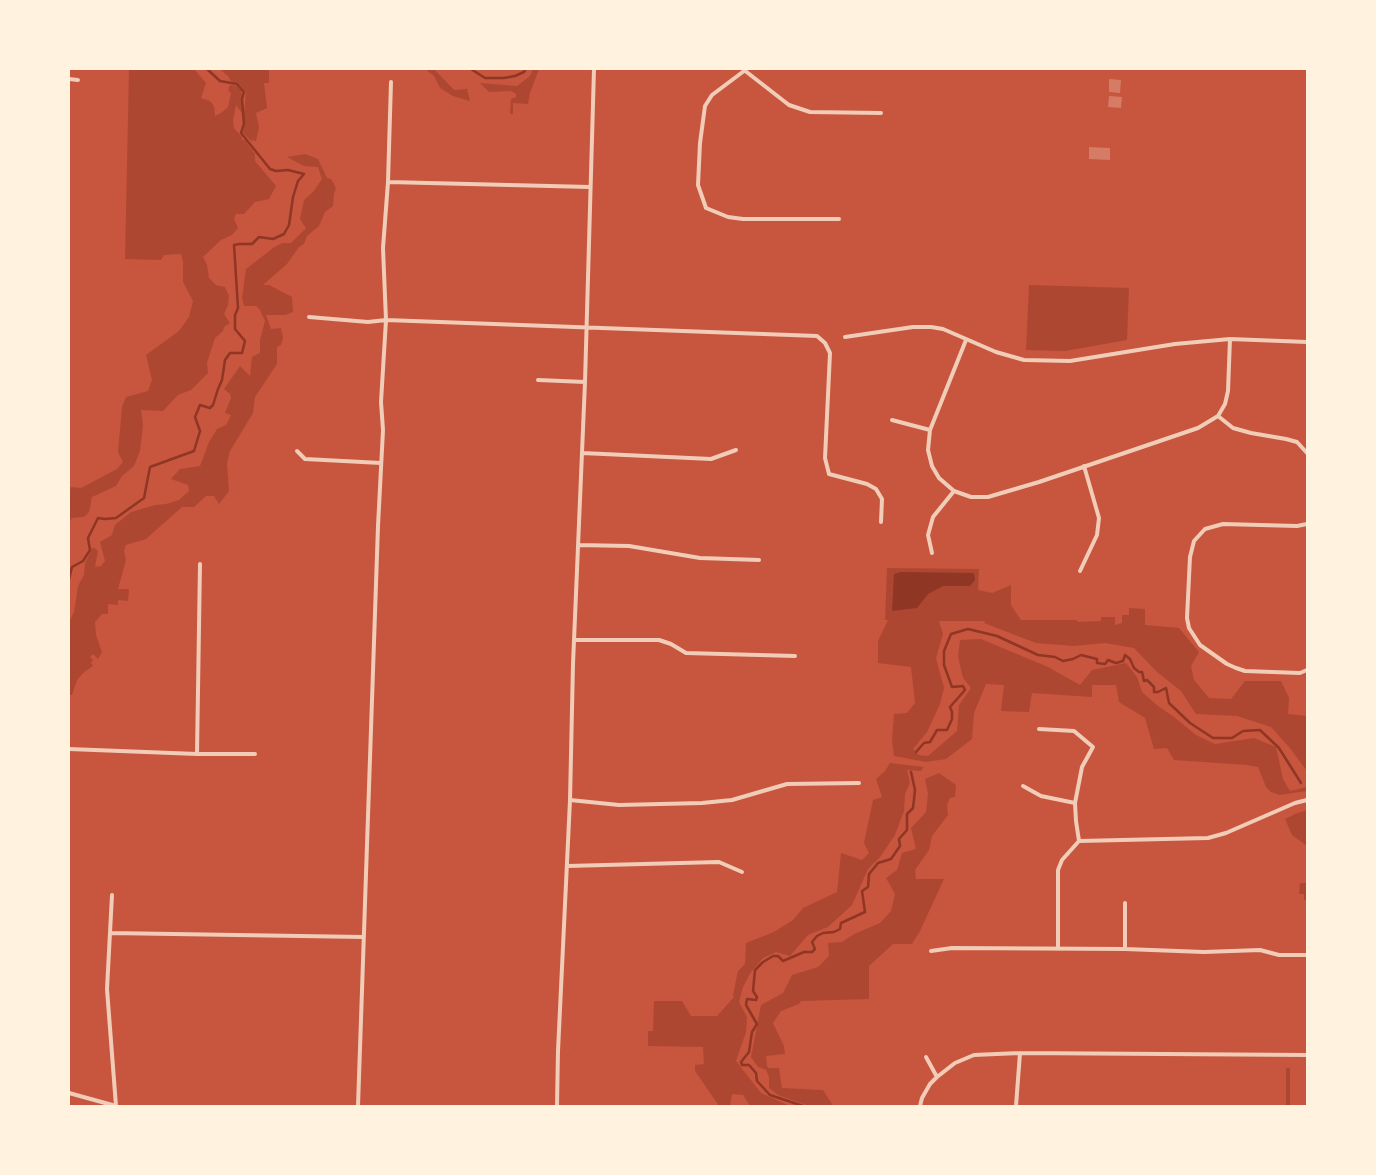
<!DOCTYPE html>
<html>
<head>
<meta charset="utf-8">
<style>
  body { margin:0 }
  #map { position:relative; width:1376px; height:1175px; overflow:hidden; background:#c8553d; font-family:Lato,sans-serif }
  canvas { display:block }
  .frame { position:absolute; inset:0; border:70px solid #fff3e0; pointer-events:none }
</style>
</head>
<body>
<div id="map">
<canvas width="1376" height="1175"></canvas>
<div class="frame"></div>
</div>
<script>
const context = document.querySelector('canvas').getContext('2d');
context.lineJoin = 'round';
function fill(path, color) { context.fillStyle = color; context.fill(path, 'evenodd'); }
const shape = rows => new Path2D(rows.map(r => 'M' + r).join(''));
function strokePath(path, color, width, dash) { context.strokeStyle = color; context.lineWidth = width; context.lineCap = dash ? 'butt' : 'round'; context.setLineDash(dash || []); context.stroke(path); }
fill(shape([
  [129,69,194,69,206,83,201,98,210,101,214,106,215,116,221,113,228,107,231,93,228,90,230,85,237,86,241,90,242,95,242,113,236,105,233,120,234,128,242,137,242,140,245,140,255,154,255,161,276,186,269,199,255,202,244,214,236,214,234,219,238,228,232,235,221,240,203,257,207,265,209,278,216,285,225,287,229,296,228,305,224,314,230,323,224,327,223,331,215,338,207,363,208,373,191,390,178,395,163,411,141,410,143,425,140,451,134,466,122,476,116,486,92,497,89,512,84,517,72,518,69,523,69,492,71,487,81,488,117,469,123,462,118,452,122,407,126,397,148,391,152,380,146,355,179,331,189,317,193,301,183,282,183,261,181,254,164,255,161,260,125,259],
  [222,69,269,69,269,83,264,83,267,108,256,113,259,127,256,141,251,140,252,142,243,133,245,124,244,115,246,92,239,84,231,81,228,76,221,70],
  [425,69,434,69,454,90,467,89,470,101,453,96,440,88,434,76],
  [533,69,539,69,530,93,528,104,513,103,513,114,510,114,511,99,516,97,516,94,511,91,489,92,480,83,517,86,530,76],
  [305,154,318,159,327,178,331,179,334,184,336,189,334,193,333,206,325,212,319,226,307,236,304,244,299,247,287,264,263,285,269,285,292,297,293,312,285,315,266,315,271,329,281,328,283,338,281,345,277,347,277,364,255,397,253,413,230,451,227,463,229,491,219,504,214,496,206,496,194,507,182,507,146,539,126,545,124,551,126,560,118,589,129,589,128,601,118,600,118,605,108,604,108,614,102,614,95,622,96,635,102,652,98,659,93,654,90,657,93,660,91,663,93,666,83,673,77,680,72,695,69,695,69,622,74,612,78,586,84,575,85,563,93,547,98,551,95,567,101,566,105,561,100,542,112,535,115,525,131,512,155,505,166,504,179,500,189,491,188,485,171,479,180,469,200,466,209,442,217,429,226,425,231,415,225,413,231,398,230,394,224,389,240,366,250,376,252,357,260,353,260,340,265,321,260,310,256,306,244,306,242,298,246,269,273,248,282,243,291,243,306,228,300,219,304,200,313,192,322,179,318,167,304,166,287,157],
  [1029,285,1129,288,1127,340,1065,351,1026,350],
  [887,568,979,569,978,590,992,593,1011,585,1011,605,1021,620,1076,620,1078,622,1101,621,1101,617,1115,617,1115,625,1122,623,1122,615,1129,615,1129,608,1145,609,1145,625,1179,628,1199,652,1191,666,1194,680,1209,698,1231,699,1245,681,1281,681,1289,698,1288,714,1307,716,1307,771,1289,747,1271,727,1237,716,1196,714,1181,691,1157,672,1134,648,1105,643,1074,646,1036,643,984,623,985,621,939,621,943,634,936,658,944,688,940,704,927,732,913,749,919,755,928,756,957,731,959,705,971,688,963,678,958,656,960,640,981,639,1048,667,1080,685,1092,670,1126,663,1137,677,1142,692,1158,706,1174,717,1196,735,1215,744,1254,738,1276,747,1283,779,1290,791,1307,787,1307,791,1279,795,1271,792,1266,787,1258,767,1247,765,1174,760,1167,748,1154,749,1145,718,1119,702,1116,685,1092,685,1092,697,1032,693,1029,712,1001,711,1004,685,986,684,974,713,972,739,946,759,926,762,894,756,892,740,894,714,907,713,915,703,911,667,878,663,878,641,888,620,885,620],
  [890,763,924,767,921,771,907,770,910,783,905,794,904,811,895,835,880,857,868,869,852,905,828,927,808,935,790,956,776,952,763,958,751,972,743,987,739,1002,747,1017,746,1032,736,1061,761,1093,790,1106,750,1106,743,1095,732,1094,730,1106,719,1106,695,1071,695,1065,704,1064,703,1047,648,1046,648,1031,653,1031,654,1001,682,1001,691,1016,717,1016,734,997,733,995,738,971,745,964,746,943,774,932,793,920,803,908,837,892,841,853,862,860,869,853,864,843,873,800,882,797,876,779,885,771],
  [939,773,956,785,955,797,950,798,947,805,948,815,932,836,929,850,915,870,916,879,944,879,920,931,912,944,893,944,869,966,869,999,801,1001,799,1004,781,1011,773,1023,784,1046,785,1054,766,1056,767,1066,769,1068,779,1068,782,1088,823,1090,832,1104,830,1106,809,1106,778,1095,769,1088,769,1077,766,1070,758,1067,751,1057,761,1005,783,993,792,975,818,967,829,956,828,943,842,942,854,934,880,923,891,911,895,894,886,878,897,870,902,853,916,849,911,828,926,812,928,794,925,779],
  [1307,810,1307,846,1292,835,1285,819,1295,814],
  [1300,883,1307,883,1307,900,1304,900,1304,894,1299,894],
  [1286,1068,1290,1068,1290,1106,1286,1106]
]), '#ae4732');
fill(shape([
  [901,572,974,573,975,580,970,586,943,586,928,594,917,608,892,611,894,574]
]), '#8f3625');
strokePath(shape([
  [471,69,485,78,504,78,515,76,524,72,526,69],
  [69,579,72,567,83,561,90,550,88,538,98,518,105,519,116,518,144,498,150,467,194,451,200,431,195,417,200,405,210,408,213,405,218,389,222,380,225,360,230,353,242,353,245,341,235,329,235,315,238,308,234,245,239,244,252,244,259,237,273,239,284,234,289,225,293,197,298,181,304,174,288,170,276,171,270,169,241,133,244,124,242,99,244,92,237,84,220,81,207,69],
  [916,752,924,743,930,742,937,730,947,730,952,719,952,712,950,707,965,690,963,686,952,687,944,665,944,651,951,634,968,629,997,636,1038,655,1055,657,1063,661,1073,659,1081,655,1097,659,1097,663,1105,664,1108,660,1116,663,1123,661,1125,655,1130,659,1134,668,1139,672,1142,672,1144,681,1147,680,1154,687,1154,692,1158,692,1166,688,1169,703,1190,723,1213,738,1232,738,1243,731,1260,730,1279,748,1301,783],
  [803,1106,770,1095,757,1081,756,1073,749,1065,742,1065,741,1062,749,1052,752,1032,757,1024,746,1005,747,999,756,1000,757,997,753,991,755,970,763,962,773,956,778,956,783,961,804,952,812,952,815,949,812,942,817,936,823,933,834,932,840,929,841,923,865,912,862,891,868,887,869,874,878,863,891,859,900,846,899,839,907,830,907,814,913,808,915,790,911,772]
]), '#8f3625', 2.5);
fill(shape([
  [1109,79,1121,80,1120,93,1109,92],
  [1109,96,1122,97,1121,108,1108,107],
  [1089,147,1110,148,1110,160,1089,159]
]), '#d67c66');
strokePath(shape([
  [744,70,789,105,810,112,881,113],
  [744,71,712,95,705,106,700,143,698,185,706,208,728,217,743,219,839,219],
  [69,79,78,80],
  [388,182,590,187],
  [309,317,368,322,386,320,817,336,825,343,830,353,825,458,829,474,867,484,876,489,882,499,881,522],
  [845,337,913,327,931,327,943,329,996,352,1024,360,1070,361,1175,344,1230,339,1307,342],
  [966,340,930,430,928,450,932,466,939,478,954,491,971,497,988,497,1039,482,1198,428,1218,416],
  [538,380,585,382],
  [1218,416,1233,428,1251,433,1286,439,1297,442,1307,453],
  [1218,416,1225,404,1228,391,1230,339],
  [892,420,930,430],
  [297,451,305,459,381,463],
  [582,453,711,459,736,450],
  [1307,524,1297,526,1223,524,1205,529,1194,541,1190,557,1187,618,1189,628,1200,645,1227,664,1236,668,1245,671,1300,673,1307,670],
  [578,545,629,546,700,558,759,560],
  [932,553,928,535,933,517,954,491],
  [1080,571,1097,535,1099,518,1084,466],
  [574,640,659,640,671,644,686,653,795,656],
  [1039,729,1074,731,1093,747,1082,767,1075,803,1076,821,1079,841,1062,860,1058,870,1058,949],
  [69,749,197,754,255,754],
  [197,754,200,564],
  [1023,786,1041,796,1075,803],
  [570,800,619,805,702,803,732,800,787,784,859,783],
  [1079,841,1208,838,1226,833,1295,803,1307,800],
  [567,866,719,862,742,872],
  [112,895,107,989,116,1106],
  [110,933,363,937],
  [1125,949,1125,903],
  [931,951,952,948,1125,949,1204,952,1260,950,1279,955,1307,955],
  [926,1057,937,1077],
  [69,1093,116,1106],
  [358,1106,378,526,383,430,381,402,386,320,383,248,388,182,391,82],
  [557,1106,558,1051,570,800,573,664,585,382,594,69],
  [920,1106,922,1098,930,1084,937,1077,955,1063,974,1055,1020,1053,1307,1055],
  [1016,1106,1020,1053]
]), '#f1ccb7', 4);
</script>
</body>
</html>
